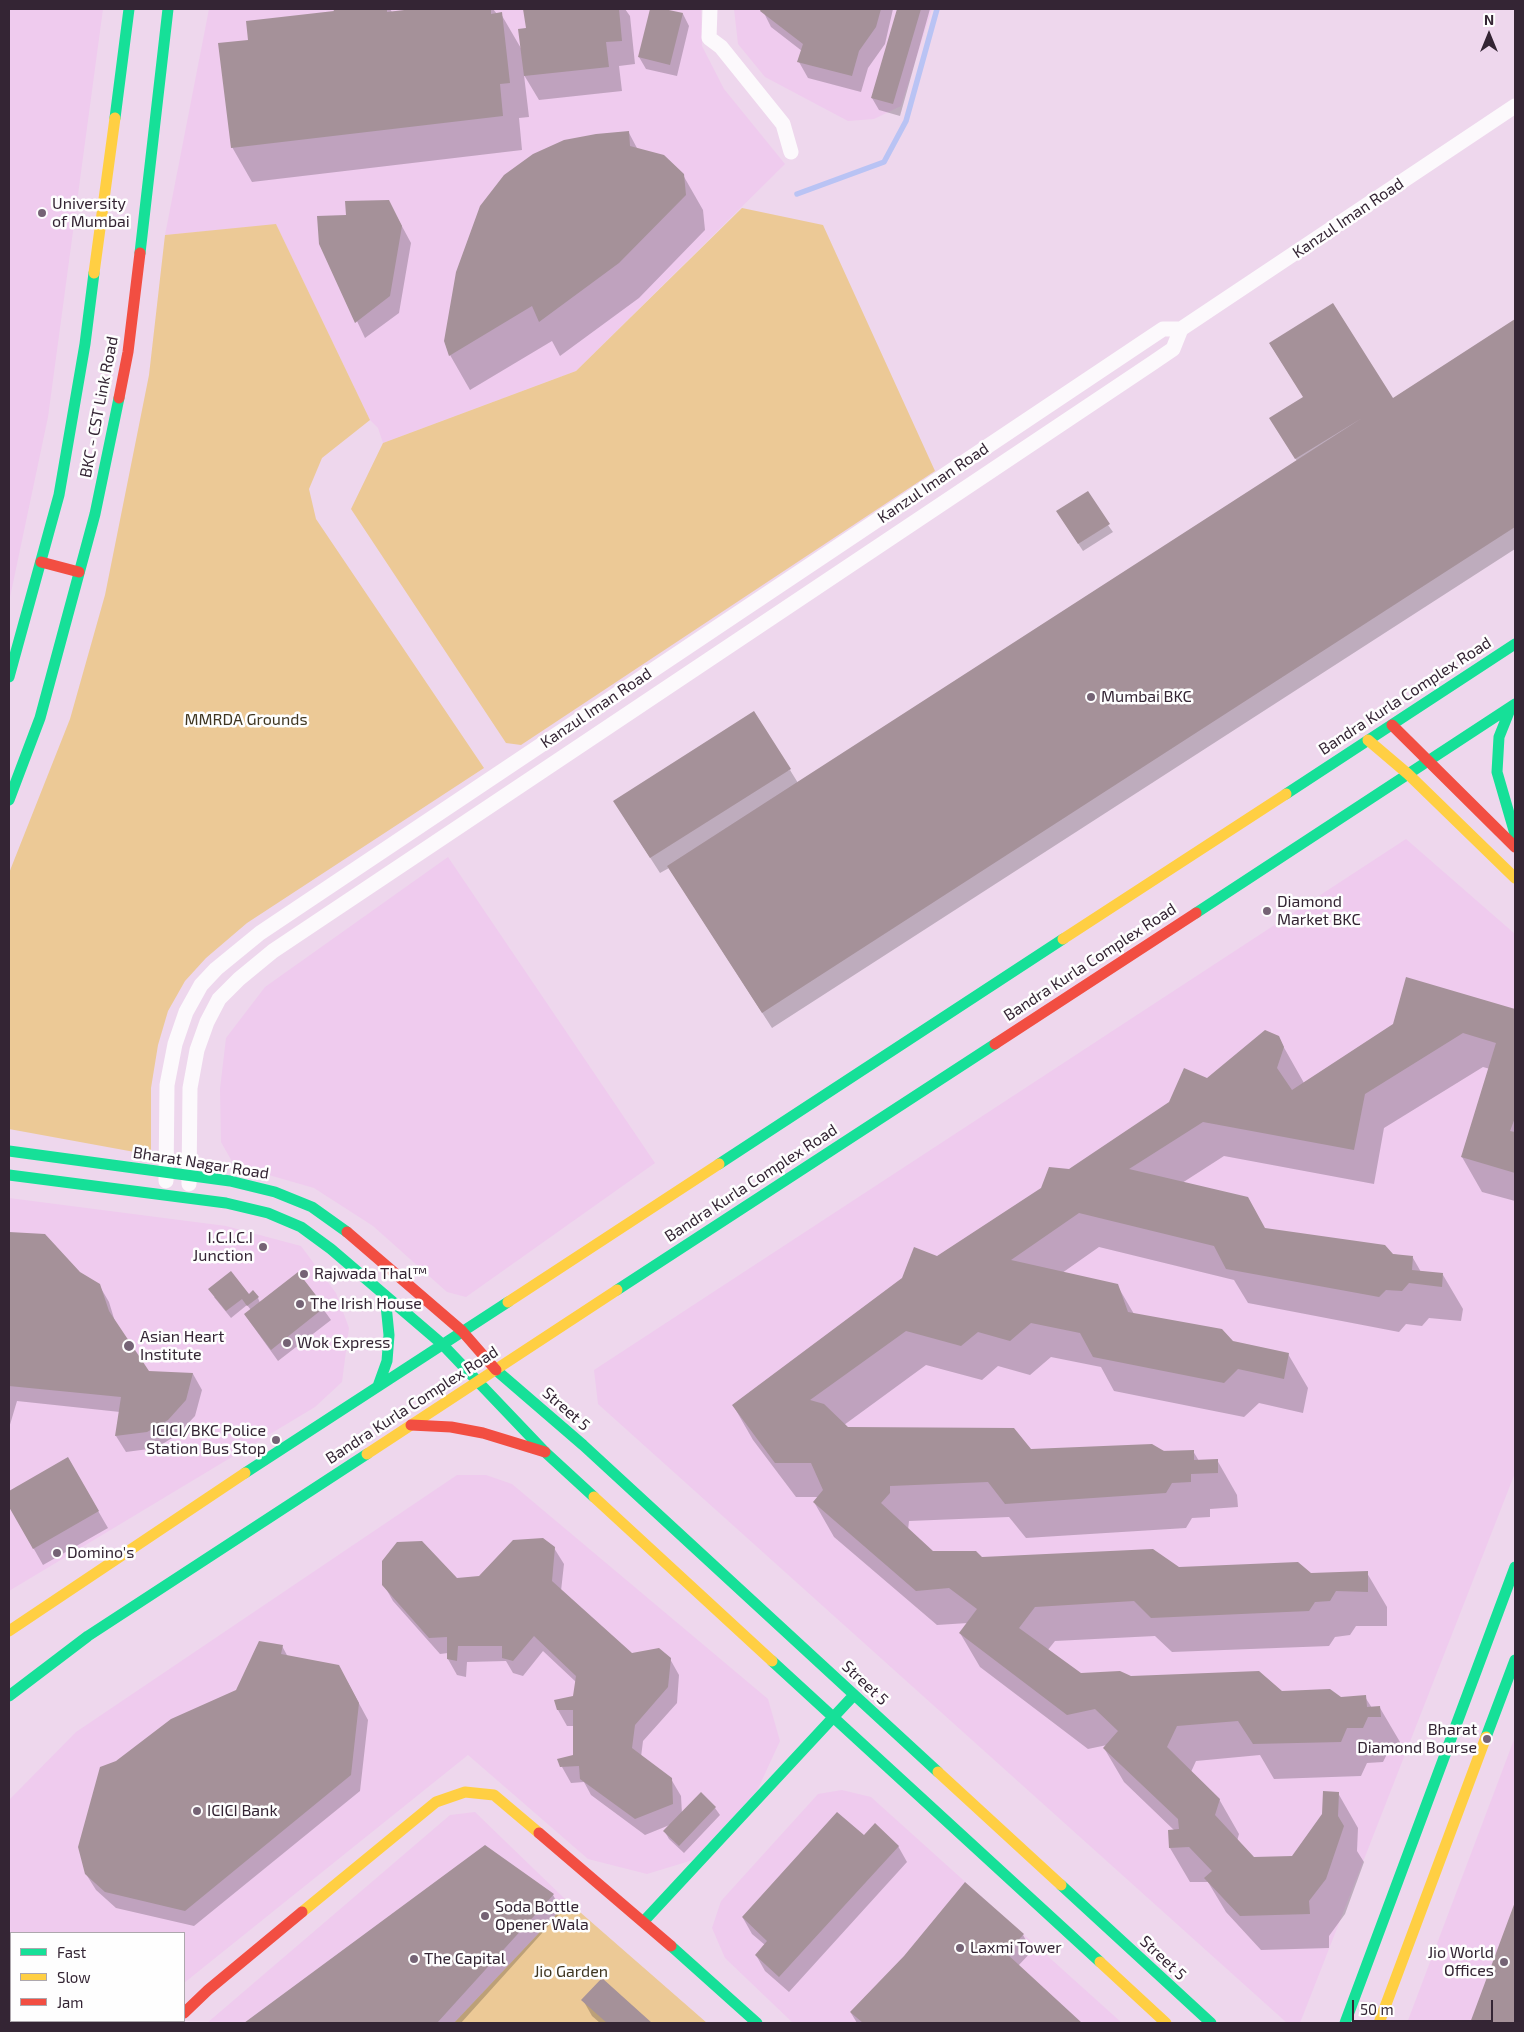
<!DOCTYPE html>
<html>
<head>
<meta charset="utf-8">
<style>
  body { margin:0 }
  #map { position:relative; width:1524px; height:2032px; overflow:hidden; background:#eed7ed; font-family:"Exo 2",sans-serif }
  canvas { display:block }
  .frame { position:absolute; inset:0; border:10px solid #342534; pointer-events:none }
  .legend { position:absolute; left:10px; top:1932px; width:175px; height:90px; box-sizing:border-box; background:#fefefe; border:1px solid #ada7ad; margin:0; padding:6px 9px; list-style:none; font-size:15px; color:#342534 }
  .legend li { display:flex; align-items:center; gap:10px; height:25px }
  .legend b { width:25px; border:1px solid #ada7ad }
  .north { position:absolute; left:1464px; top:10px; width:50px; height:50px; -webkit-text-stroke:4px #fefefe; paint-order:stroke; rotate:0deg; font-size:14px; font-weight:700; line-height:20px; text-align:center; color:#342534 }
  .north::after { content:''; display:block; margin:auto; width:18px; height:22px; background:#342534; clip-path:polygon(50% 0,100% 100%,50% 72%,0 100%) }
  .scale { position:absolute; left:1352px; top:2000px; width:141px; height:22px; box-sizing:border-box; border:2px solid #342534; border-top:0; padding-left:6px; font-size:15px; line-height:18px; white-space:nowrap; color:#342534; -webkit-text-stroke:4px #fefefe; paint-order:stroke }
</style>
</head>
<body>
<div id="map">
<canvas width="1524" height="2032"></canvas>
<div class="frame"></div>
<ul class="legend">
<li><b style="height:6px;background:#16e098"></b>Fast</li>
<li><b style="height:6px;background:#ffcf43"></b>Slow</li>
<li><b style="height:6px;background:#f24e42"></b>Jam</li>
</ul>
<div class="north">N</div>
<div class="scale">50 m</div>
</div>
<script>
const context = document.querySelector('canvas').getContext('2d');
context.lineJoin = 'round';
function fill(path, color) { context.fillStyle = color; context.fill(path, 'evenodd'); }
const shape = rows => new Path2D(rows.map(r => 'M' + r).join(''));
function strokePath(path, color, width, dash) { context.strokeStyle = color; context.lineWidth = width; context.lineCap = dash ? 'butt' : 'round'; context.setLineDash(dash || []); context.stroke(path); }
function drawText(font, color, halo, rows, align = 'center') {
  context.font = font + ' "Exo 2",sans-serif'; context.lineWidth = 5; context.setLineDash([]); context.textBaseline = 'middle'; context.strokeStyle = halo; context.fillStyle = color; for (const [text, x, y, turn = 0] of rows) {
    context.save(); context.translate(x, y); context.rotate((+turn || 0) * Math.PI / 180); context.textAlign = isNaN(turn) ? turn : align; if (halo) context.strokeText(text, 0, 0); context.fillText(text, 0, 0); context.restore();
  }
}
fill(shape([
  [9,9,103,9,48,417,9,602],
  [209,9,701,9,702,46,724,89,785,164,576,371,383,443,378,428,370,420,276,225,165,235],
  [734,9,932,9,901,106,874,119,848,121,765,77,738,44],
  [1406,839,1515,934,1515,1473,1300,2023,1287,2023,598,1404,594,1370],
  [448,857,655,1163,466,1297,447,1292,373,1226,314,1188,234,1165,221,1142,220,1089,226,1038,265,987],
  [9,1198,226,1226,301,1246,336,1293,349,1328,342,1382,315,1407,9,1591],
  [457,1475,486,1475,512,1484,768,1699,780,1741,757,1791,693,1860,647,1874,588,1859,468,1755,184,1983,184,1933,11,1933,11,2021,154,2021,152,2023,9,2023,9,1800,76,1732],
  [1515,1737,1515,2023,1407,2023],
  [842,1790,871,1797,1122,2023,793,2023,725,1958,712,1928,721,1901,818,1794],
  [475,1812,565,1899,555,1916,454,2023,207,2023,450,1815]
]), '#efcbee');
fill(shape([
  [742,208,823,225,935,471,521,745,506,743,351,509,383,443,576,371],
  [276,224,370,420,322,458,309,489,316,519,484,768,247,923,206,958,185,981,168,1011,158,1045,151,1088,151,1155,9,1129,9,873,70,719,105,595,149,375,165,235],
  [565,1899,707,2023,454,2023,555,1916]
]), '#ecc996');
fill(shape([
  [335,9,390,9,392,12,424,9,493,9,497,14,501,14,522,50,527,29,525,9,625,9,630,16,635,64,619,66,622,91,539,100,524,75,529,117,519,118,522,150,252,182,232,147,249,41,335,12],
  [651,9,683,14,689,26,677,76,646,69,639,57],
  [762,9,893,9,885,44,868,68,861,92,808,78,799,62,802,51,771,27],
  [898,9,930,9,900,116,879,110,872,98],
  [629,133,638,150,683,175,703,210,705,230,639,298,560,356,552,341,470,390,450,355,446,341],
  [397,217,411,243,399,313,365,338,320,243],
  [1515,321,1515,549,772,1028,669,868,660,873,624,817,790,770,798,783,1297,461,1280,434,1304,397,1270,344,1393,400],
  [1062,519,1108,525,1113,532,1083,551],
  [1407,979,1515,1010,1515,1201,1482,1192,1462,1157,1490,1069,1483,1067,1384,1128,1374,1184,1224,1156,1182,1183,1265,1229,1413,1258,1421,1272,1443,1275,1463,1309,1461,1321,1429,1318,1422,1326,1406,1324,1399,1332,1248,1303,1234,1280,1099,1247,1062,1273,1117,1285,1134,1314,1232,1342,1288,1354,1308,1388,1303,1413,1259,1403,1244,1417,1114,1391,1101,1367,1051,1357,1030,1375,998,1366,982,1380,926,1365,844,1425,848,1429,1031,1450,1193,1451,1199,1461,1217,1460,1237,1495,1238,1507,1210,1509,1210,1517,1192,1518,1186,1528,1026,1538,1009,1517,909,1521,908,1530,932,1552,982,1559,1179,1569,1310,1574,1367,1573,1387,1607,1387,1626,1356,1626,1350,1635,1335,1637,1329,1646,1172,1652,1155,1636,1055,1641,1047,1651,1081,1675,1131,1677,1340,1698,1365,1697,1372,1708,1380,1708,1400,1742,1400,1751,1388,1752,1383,1762,1367,1763,1361,1776,1274,1779,1260,1755,1196,1761,1191,1772,1219,1799,1239,1834,1237,1841,1254,1859,1293,1857,1338,1793,1358,1828,1357,1851,1364,1862,1345,1914,1329,1936,1329,1948,1261,1950,1226,1912,1208,1882,1190,1882,1170,1848,1175,1831,1124,1782,1104,1748,1107,1745,1088,1749,980,1667,960,1633,968,1623,937,1625,834,1537,814,1502,819,1497,796,1497,753,1440,733,1405,937,1258,1207,1080,1278,1037,1304,1083,1394,1025],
  [9,1233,44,1235,79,1273,99,1285,109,1302,116,1325,148,1372,193,1374,202,1390,195,1416,177,1435,156,1448,126,1452,116,1436,120,1412,17,1401,9,1428],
  [298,1274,331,1320,278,1361,245,1315,251,1310,247,1305,231,1318,214,1297,258,1298,260,1303],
  [68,1459,108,1528,43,1565,9,1505,9,1493],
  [554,1548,564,1564,561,1591,631,1654,670,1659,679,1675,677,1703,643,1741,641,1757,671,1779,681,1796,682,1814,715,1808,720,1815,684,1853,669,1839,665,1832,672,1824,645,1835,591,1795,584,1782,571,1783,562,1767,575,1756,575,1726,567,1726,558,1710,574,1697,576,1682,543,1651,523,1676,513,1673,506,1661,467,1662,466,1677,457,1675,448,1659,448,1653,440,1654,393,1601,384,1585,480,1578],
  [282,1646,288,1657,348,1683,368,1720,360,1791,194,1926,116,1908,96,1890,86,1874,117,1762,237,1691],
  [864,1837,898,1846,907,1862,789,1992,765,1971,756,1955,765,1945,752,1934,743,1918],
  [485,1846,553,1895,562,1911,461,2023,246,2023],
  [1515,1905,1515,2023,1471,2023],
  [9,1933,11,1934,11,2021,130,2021,128,2023,9,2023],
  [1023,1935,1032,1951,1018,1966,1080,2023,857,2023,851,2013],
  [602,1979,650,2023,600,2023,592,2016,583,2000]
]), '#0003');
strokePath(shape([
  [797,194,884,162,906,121,937,9]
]), '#b9c3f4', 5.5);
fill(shape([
  [333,9,387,9,387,12,413,9,491,9,491,14,502,12,510,83,500,84,503,116,231,148,218,43,248,40,246,21,334,11],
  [523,9,619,9,622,41,606,42,609,67,524,76,518,29,526,28],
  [650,9,664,9,683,13,670,65,638,57],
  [761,9,881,9,876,27,859,51,852,76,797,62,803,44,760,11],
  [897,9,921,9,893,104,871,98],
  [629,131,630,146,664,155,684,174,686,195,619,263,539,322,532,306,449,356,444,341,456,272,480,206,504,175,533,154,564,140,596,134],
  [389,200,402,226,390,296,355,323,319,244,317,216,346,215,345,201],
  [1333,303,1393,398,1515,319,1515,527,762,1013,667,866,1362,418,1295,459,1269,418,1303,397,1269,343],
  [1088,491,1110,524,1078,544,1056,511],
  [754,711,791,769,650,858,613,801],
  [1406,977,1515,1009,1515,1118,1510,1131,1515,1132,1515,1173,1461,1157,1496,1043,1463,1033,1365,1094,1354,1150,1203,1122,1129,1169,1248,1197,1265,1228,1385,1245,1393,1254,1413,1256,1412,1270,1443,1273,1442,1287,1409,1283,1402,1291,1386,1290,1379,1297,1226,1269,1214,1246,1079,1213,1011,1260,1118,1284,1128,1312,1222,1329,1233,1341,1289,1353,1284,1379,1238,1369,1224,1383,1093,1357,1080,1333,1031,1323,1010,1341,978,1332,961,1346,906,1331,810,1400,824,1404,848,1427,1014,1428,1031,1449,1152,1444,1164,1451,1194,1450,1194,1460,1218,1459,1218,1473,1191,1474,1191,1482,1172,1483,1166,1493,1005,1504,988,1482,890,1486,890,1493,881,1503,933,1551,976,1551,982,1557,1153,1549,1179,1567,1298,1562,1311,1573,1368,1571,1368,1592,1336,1591,1330,1601,1315,1602,1309,1611,1151,1618,1134,1601,1035,1607,1019,1628,1081,1673,1120,1671,1131,1676,1259,1671,1282,1691,1330,1689,1341,1697,1366,1695,1367,1707,1380,1706,1381,1717,1368,1717,1363,1728,1347,1728,1341,1742,1253,1744,1238,1721,1177,1726,1167,1747,1220,1799,1215,1815,1254,1857,1292,1856,1322,1814,1323,1791,1339,1792,1338,1816,1344,1826,1326,1879,1309,1901,1310,1914,1240,1916,1204,1878,1212,1871,1189,1847,1169,1848,1168,1830,1179,1829,1178,1819,1103,1748,1118,1731,1095,1709,1067,1715,959,1633,977,1609,949,1588,916,1591,813,1502,823,1490,811,1463,775,1463,732,1405,902,1278,914,1247,937,1256,1041,1188,1049,1167,1069,1169,1169,1102,1184,1068,1207,1078,1265,1030,1279,1036,1284,1047,1277,1068,1292,1090,1393,1024],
  [9,1232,45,1234,80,1272,100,1284,109,1311,149,1371,193,1373,186,1400,168,1420,147,1432,115,1436,121,1397,9,1386],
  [231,1271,249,1294,253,1290,259,1297,247,1306,242,1299,226,1311,208,1289],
  [298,1272,325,1307,271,1350,244,1314],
  [68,1457,99,1511,33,1549,9,1507,9,1491],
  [543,1538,555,1547,552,1581,632,1653,659,1648,671,1658,668,1687,635,1725,632,1748,672,1778,673,1804,635,1819,580,1779,579,1766,560,1767,557,1759,573,1755,573,1710,557,1710,554,1700,573,1696,576,1676,534,1636,513,1661,502,1658,502,1646,458,1646,457,1661,447,1659,447,1637,429,1638,382,1585,382,1561,397,1542,422,1541,457,1578,479,1576,513,1540],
  [259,1641,283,1645,281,1654,339,1665,359,1703,351,1775,185,1911,105,1892,85,1874,78,1847,100,1767,116,1761,171,1719,236,1690],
  [701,1792,716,1807,679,1846,663,1831],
  [837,1812,864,1835,875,1823,899,1846,779,1977,755,1955,767,1941,742,1917],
  [485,1845,554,1894,437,2023,244,2023],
  [965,1882,1024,1934,1006,1953,1082,2023,863,2023,850,2012,904,1956],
  [1515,1902,1515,2023,1470,2023],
  [9,1931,11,1933,11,2021,113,2021,111,2023,9,2023],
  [602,1978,652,2023,607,2023,581,2000]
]), '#a59199');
strokePath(shape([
  [710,9,709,38,721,47,783,124,791,152],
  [166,1181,167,1085,175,1044,186,1012,201,985,216,969,260,933,1142,343,1163,329,1181,329],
  [189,1184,190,1088,197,1050,207,1022,219,999,239,979,273,951,1154,362,1173,349,1181,329,1515,106]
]), '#fcf9fc', 15);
strokePath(shape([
  [115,118,129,9],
  [140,253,168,9],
  [9,677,59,495,85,344,94,273],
  [1511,707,1499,737,1497,772,1515,834],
  [1286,794,1515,644],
  [9,800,40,718,95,514,119,398],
  [1196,913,1515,704],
  [9,1151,230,1181,275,1192,312,1207,347,1232],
  [719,1164,1063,939],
  [9,1175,226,1203,268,1213,301,1227,331,1249,442,1344,545,1452,594,1497],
  [617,1290,995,1044],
  [496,1370,583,1445,938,1772],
  [378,1386,387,1361,389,1335,385,1295],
  [245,1473,508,1302],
  [772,1661,1100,1962],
  [9,1696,88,1636,367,1454],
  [1486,1737,1515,1660],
  [1061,1885,1211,2023],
  [644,1921,854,1695],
  [671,1946,757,2023],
  [1345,2023,1515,1567]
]), '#16e098', 11);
strokePath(shape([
  [94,273,115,118],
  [1368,740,1408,774,1515,878],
  [1063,939,1286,794],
  [508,1302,719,1164],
  [367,1454,617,1290],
  [594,1497,772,1661],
  [9,1631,245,1473],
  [938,1772,1061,1885],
  [302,1912,436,1802,465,1792,494,1795,539,1833],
  [1100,1962,1166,2023],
  [1379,2023,1486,1737]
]), '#ffcf43', 11);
strokePath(shape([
  [119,398,128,352,140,253],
  [41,562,79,572],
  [1392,725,1515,847],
  [995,1044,1196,913],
  [347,1232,462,1331,496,1370],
  [411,1425,451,1427,483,1433,545,1452],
  [539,1833,671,1946],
  [184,2013,208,1990,302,1912]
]), '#f24e42', 11);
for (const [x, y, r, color] of [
  [42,213,5,"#756375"],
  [1091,697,5,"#756375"],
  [1267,911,5,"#756375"],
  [263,1247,5,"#756375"],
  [304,1274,5,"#756375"],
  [300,1304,5,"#756375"],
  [287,1343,5,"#756375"],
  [129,1346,6,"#756375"],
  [276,1440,5,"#756375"],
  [57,1553,5,"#756375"],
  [1487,1739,5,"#756375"],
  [197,1811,5,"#756375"],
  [485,1916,5,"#756375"],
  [960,1948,5,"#756375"],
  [414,1959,5,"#756375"],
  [1504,1962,5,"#756375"]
]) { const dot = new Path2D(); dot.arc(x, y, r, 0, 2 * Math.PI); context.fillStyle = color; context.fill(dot); strokePath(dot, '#fefefe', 2); }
drawText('16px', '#342534', '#fefefe', [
  ["University",52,204],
  ["of Mumbai",52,222],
  ["Mumbai BKC",1101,697],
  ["Diamond",1277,902],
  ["Market BKC",1277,920],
  ["I.C.I.C.I",253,1238,"right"],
  ["Junction",253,1256,"right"],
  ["Rajwada Thal™",314,1274],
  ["The Irish House",310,1304],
  ["Asian Heart",140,1337],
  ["Institute",140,1355],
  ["Wok Express",297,1343],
  ["ICICI/BKC Police",266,1431,"right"],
  ["Station Bus Stop",266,1449,"right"],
  ["Domino's",67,1553],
  ["Bharat",1477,1730,"right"],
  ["Diamond Bourse",1477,1748,"right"],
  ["ICICI Bank",207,1811],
  ["Soda Bottle",495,1907],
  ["Opener Wala",495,1925],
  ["Laxmi Tower",970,1948],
  ["Jio World",1494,1953,"right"],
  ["Offices",1494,1971,"right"],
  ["The Capital",424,1959]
], 'left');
drawText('16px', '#342534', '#fefefe', [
  ["Kanzul Iman Road",1348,218,-34],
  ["BKC - CST Link Road",99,407,-79],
  ["Kanzul Iman Road",933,483,-34],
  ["Bandra Kurla Complex Road",1405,696,-33],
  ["Kanzul Iman Road",596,708,-34],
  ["Bandra Kurla Complex Road",1090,962,-33],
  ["Bharat Nagar Road",201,1163,9],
  ["Bandra Kurla Complex Road",751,1183,-33],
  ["Bandra Kurla Complex Road",412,1405,-33],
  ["Street 5",566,1409,41],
  ["Street 5",865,1683,43],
  ["Street 5",1163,1958,43]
]);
drawText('16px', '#3f3621', '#fefefe', [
  ["MMRDA Grounds",246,720],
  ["Jio Garden",571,1972]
]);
</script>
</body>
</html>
